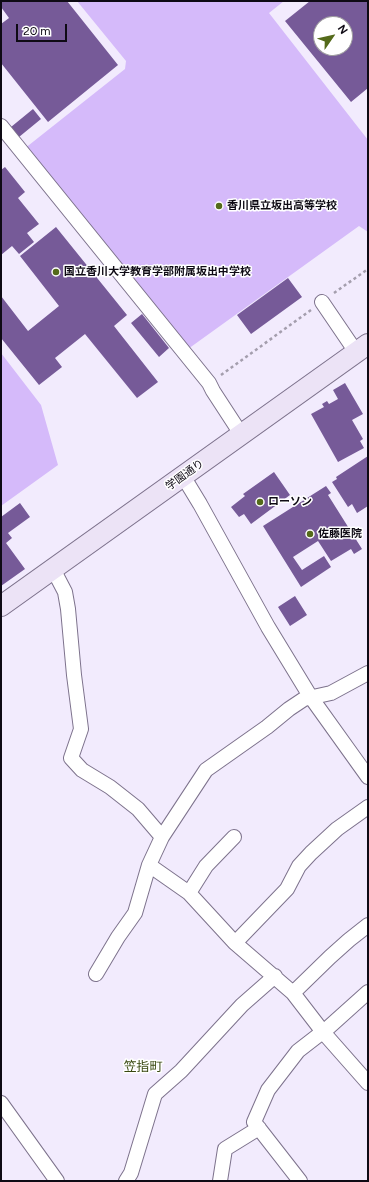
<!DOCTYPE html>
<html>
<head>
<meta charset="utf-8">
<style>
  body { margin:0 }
  #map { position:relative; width:369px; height:1182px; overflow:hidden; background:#f2ebfd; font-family:Figtree,sans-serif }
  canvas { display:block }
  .frame { position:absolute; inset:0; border:2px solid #0e0a14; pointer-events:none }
  .north { position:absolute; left:313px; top:16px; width:40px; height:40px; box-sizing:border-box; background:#fff; border:1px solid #9f9da1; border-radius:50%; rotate:56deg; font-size:11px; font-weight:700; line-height:16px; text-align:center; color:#0e0a14 }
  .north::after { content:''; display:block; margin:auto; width:14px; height:18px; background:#546a1a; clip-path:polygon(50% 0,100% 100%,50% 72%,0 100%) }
  .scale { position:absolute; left:16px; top:24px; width:51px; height:18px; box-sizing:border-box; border:2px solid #0e0a14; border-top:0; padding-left:5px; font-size:12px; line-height:14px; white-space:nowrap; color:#0e0a14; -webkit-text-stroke:3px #fff; paint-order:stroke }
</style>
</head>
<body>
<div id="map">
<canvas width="369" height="1182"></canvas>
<div class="frame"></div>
<div class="north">N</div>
<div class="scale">20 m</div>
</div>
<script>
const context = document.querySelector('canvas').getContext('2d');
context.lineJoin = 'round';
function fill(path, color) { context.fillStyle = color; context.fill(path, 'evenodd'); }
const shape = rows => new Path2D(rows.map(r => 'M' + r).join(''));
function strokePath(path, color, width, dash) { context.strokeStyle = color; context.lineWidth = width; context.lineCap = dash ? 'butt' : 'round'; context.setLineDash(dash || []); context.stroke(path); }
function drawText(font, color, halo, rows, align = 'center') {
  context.font = font + ' Figtree,"Noto Sans JP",sans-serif'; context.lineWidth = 3; context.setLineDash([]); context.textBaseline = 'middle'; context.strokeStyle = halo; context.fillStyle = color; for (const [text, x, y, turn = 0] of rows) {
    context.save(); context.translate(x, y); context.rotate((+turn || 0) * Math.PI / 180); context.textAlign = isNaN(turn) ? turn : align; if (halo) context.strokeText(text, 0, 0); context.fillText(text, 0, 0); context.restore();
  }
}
fill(shape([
  [77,1,284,1,269,13,368,140,368,232,359,226,188,349,24,149,125,69,126,61],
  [1,353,41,405,58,465,1,506]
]), '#d5bafa');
fill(shape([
  [1,1,67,1,118,65,48,122,1,63,1,24,9,18,1,7],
  [310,1,368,1,368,88,351,102,285,21],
  [321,24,345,24,345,48,321,48],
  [33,109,41,119,19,137,11,127],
  [5,167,25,192,18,198,39,224,27,233,34,242,19,254,12,246,1,255,1,170],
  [56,227,127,315,114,326,158,382,137,398,85,334,55,358,62,367,39,385,1,338,1,296,28,331,59,306,20,256],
  [288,278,302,297,251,334,237,315],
  [142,314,169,348,159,357,131,323],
  [345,383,363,414,352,420,363,439,360,441,364,448,338,462,311,414,324,407,322,404,327,401,329,404,338,399,333,390],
  [368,456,368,506,357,513,352,504,348,507,332,482,337,479,336,477],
  [274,472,290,495,251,524,244,514,239,517,231,507,245,496,243,494],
  [326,486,331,493,328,495,362,549,354,554,351,549,331,561,318,541,293,557,302,570,324,556,331,567,301,587,263,526],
  [20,503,30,517,8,533,12,538,6,543,25,569,1,586,1,517],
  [295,596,307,615,290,626,278,607]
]), '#765a98');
const street = shape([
  [1,126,209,383,213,391,241,434],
  [322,302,356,352],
  [183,476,200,504,268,627,310,696,368,777],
  [53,569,65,592,68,609,74,675,81,729,71,758,82,770,110,787,138,809,162,837],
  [149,865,189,893,235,943,293,993,323,1032,368,1083],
  [189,893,206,866,234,837],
  [235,943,287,889,299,866,311,853,337,829,368,807],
  [96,974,118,937,135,913,149,865,162,837,206,770,267,727,289,709,304,699,331,693,368,673],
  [293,993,330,957,349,940,368,925],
  [1,1103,57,1181],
  [126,1181,131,1173,155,1094,181,1071,242,1005,275,976],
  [220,1181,225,1149,259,1128],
  [300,1181,254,1122,268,1090,298,1051,329,1027,368,992]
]);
const secondary = shape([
  [1,606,368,344]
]);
strokePath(street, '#7d728c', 16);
strokePath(secondary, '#7d728c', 22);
strokePath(shape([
  [334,293,368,269],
  [221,375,311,310]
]), '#a49ead', 2.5, [3, 3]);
strokePath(street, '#fff', 14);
strokePath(secondary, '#ece3f6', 20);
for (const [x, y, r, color] of [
  [219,206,4,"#546a1a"],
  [56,272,4,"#546a1a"],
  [260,502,4,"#546a1a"],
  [310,534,4,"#546a1a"]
]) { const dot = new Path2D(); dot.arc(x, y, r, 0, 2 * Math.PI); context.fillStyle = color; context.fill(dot); strokePath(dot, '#fff', 1.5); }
drawText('bold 11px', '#0e0a14', '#fff', [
  ["香川県立坂出高等学校",227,206],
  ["国立香川大学教育学部附属坂出中学校",64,272],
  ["ローソン",268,502],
  ["佐藤医院",318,534]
], 'left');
drawText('11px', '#0e0a14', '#fff', [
  ["学園通り",185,475,-36]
]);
drawText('13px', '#384811', '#fff', [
  ["笠指町",143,1067]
]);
</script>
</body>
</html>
